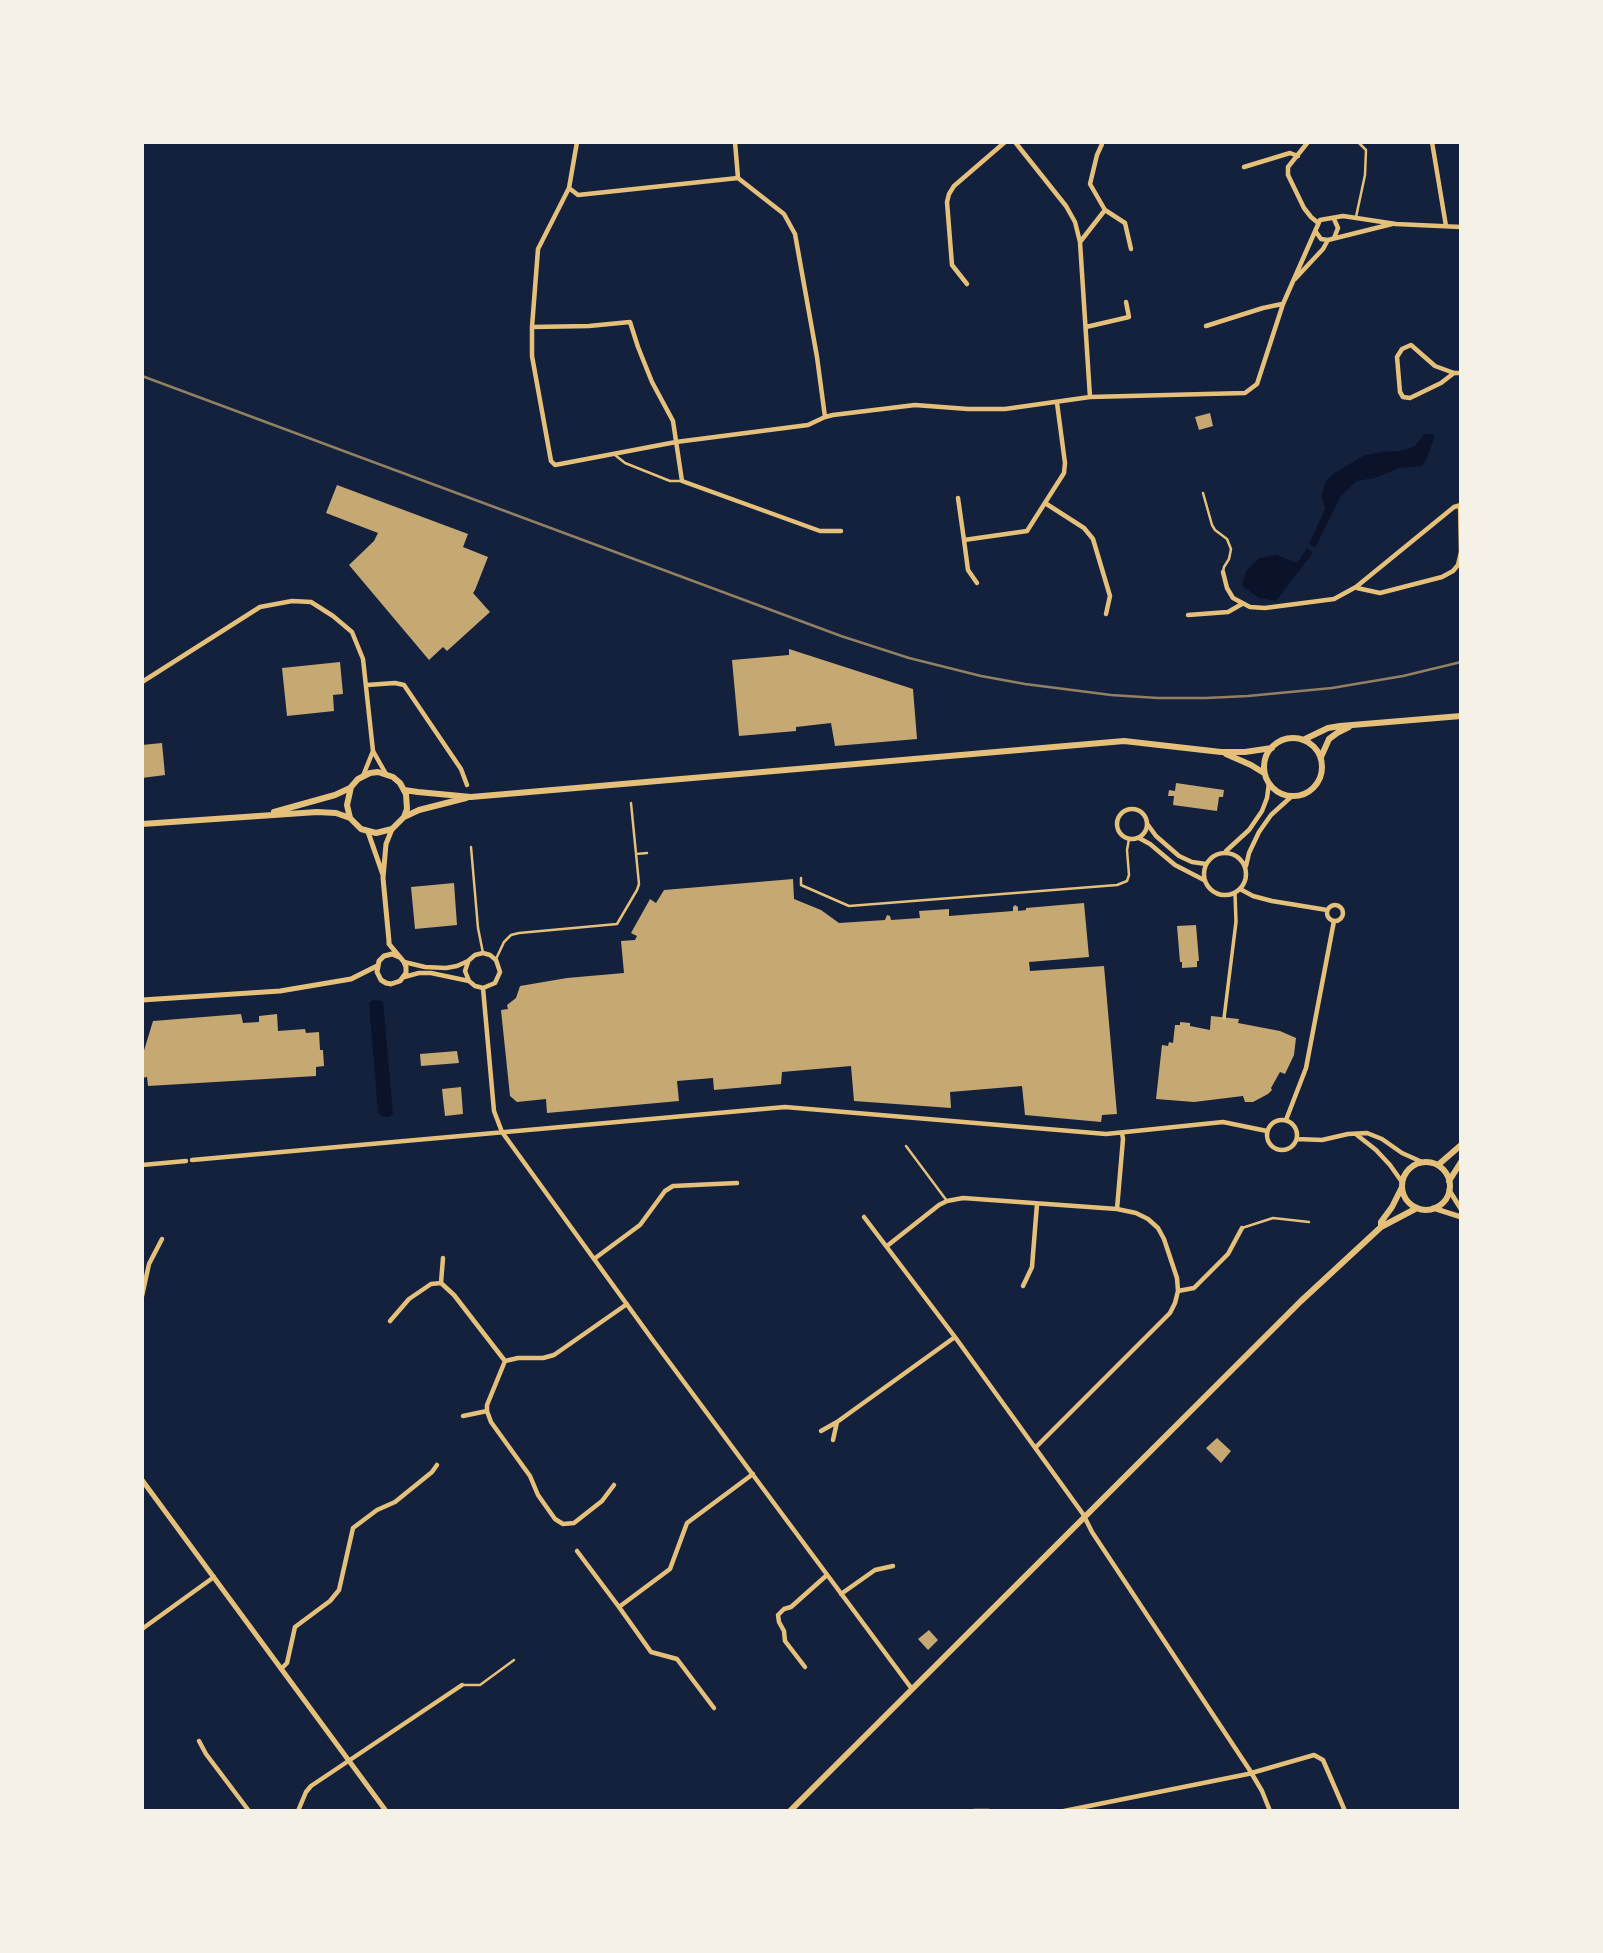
<!DOCTYPE html>
<html>
<head>
<meta charset="utf-8">
<style>
  body { margin:0 }
  #map { position:relative; width:1603px; height:1953px; overflow:hidden; background:#14213d; font-family:Georgia,serif }
  canvas { display:block }
  .frame { position:absolute; inset:0; border:144px solid #f6f1e7; pointer-events:none }
</style>
</head>
<body>
<div id="map">
<canvas width="1603" height="1953"></canvas>
<div class="frame"></div>
</div>
<script>
const context = document.querySelector('canvas').getContext('2d');
context.lineJoin = 'round';
function fill(path, color) { context.fillStyle = color; context.fill(path, 'evenodd'); }
const shape = rows => new Path2D(rows.map(r => 'M' + r).join(''));
function strokePath(path, color, width, dash) { context.strokeStyle = color; context.lineWidth = width; context.lineCap = dash ? 'butt' : 'round'; context.setLineDash(dash || []); context.stroke(path); }
fill(shape([
  [1424,434,1434,434,1433,442,1426,460,1422,466,1399,468,1375,478,1357,481,1341,496,1315,548,1309,544,1325,509,1322,496,1325,482,1333,474,1365,455,1382,452,1400,451,1415,446],
  [1307,548,1313,553,1276,601,1259,598,1242,586,1246,571,1259,558,1277,555,1294,562,1298,562],
  [373,1000,383,1001,393,1114,389,1117,383,1117,378,1113,369,1003]
]), '#0b132b');
fill(shape([
  [1210,413,1213,426,1199,430,1195,417],
  [337,485,468,534,463,547,488,557,475,590,473,593,490,612,447,651,443,647,429,660,349,565,374,541,378,533,326,513],
  [789,649,913,689,917,739,835,746,831,723,796,727,796,731,739,736,732,660,789,655],
  [340,662,343,694,333,695,334,711,287,716,282,668],
  [162,743,165,775,142,778,142,745],
  [1176,783,1224,790,1223,797,1219,797,1217,811,1173,805,1174,796,1168,796,1169,790,1175,791],
  [793,879,794,899,821,910,839,923,885,920,887,915,890,916,891,920,920,918,919,911,949,909,949,916,1013,911,1013,907,1015,905,1018,907,1018,911,1026,910,1026,908,1084,903,1089,957,1029,962,1030,971,1104,966,1117,1114,1102,1115,1101,1122,1025,1115,1022,1086,950,1092,951,1108,854,1101,851,1066,782,1072,781,1084,714,1090,713,1078,677,1081,679,1101,547,1113,546,1099,517,1102,510,1096,501,1010,508,1009,507,1005,516,998,520,986,567,978,624,973,621,941,635,940,637,936,631,933,650,899,656,903,664,890],
  [454,883,457,925,415,929,411,887],
  [1196,925,1199,961,1197,961,1197,967,1182,968,1182,962,1180,962,1177,926],
  [241,1014,243,1023,259,1022,259,1016,277,1014,278,1031,305,1029,306,1033,319,1032,320,1050,323,1050,324,1066,316,1067,316,1076,148,1086,147,1077,142,1078,142,1057,153,1021],
  [1211,1016,1239,1019,1238,1023,1280,1031,1296,1038,1294,1055,1285,1074,1280,1072,1271,1088,1272,1090,1268,1094,1253,1102,1245,1102,1243,1096,1194,1102,1156,1099,1162,1045,1168,1046,1169,1042,1173,1043,1175,1025,1180,1025,1180,1022,1190,1023,1190,1026,1210,1030],
  [457,1051,459,1063,421,1066,420,1054],
  [461,1087,463,1114,445,1116,442,1089],
  [1217,1438,1231,1451,1221,1463,1206,1448],
  [929,1630,938,1640,928,1650,918,1639]
]), '#c6a872');
strokePath(shape([
  [1356,217,1365,175,1366,150,1358,142],
  [615,455,625,463,670,481,682,481],
  [1203,493,1212,525,1215,530,1227,539,1231,549,1229,559,1224,567,1223,572],
  [471,847,478,928,483,953],
  [636,854,647,853],
  [801,878,801,885,849,906,1117,885,1127,881,1129,875,1127,850,1129,839],
  [496,959,504,942,511,935,519,933,617,924,637,890,639,884,631,803],
  [906,1146,947,1201],
  [1242,1228,1273,1218,1309,1222],
  [462,1685,480,1685,514,1660]
]), '#e5c07b', 2.5);
strokePath(shape([
  [1224,1018,1236,922,1235,893]
]), '#e5c07b', 3.5);
strokePath(shape([
  [577,142,569,188,538,249,532,327,532,356,551,461,555,465,676,442,808,425,825,417,833,415,915,405,968,409,1005,409,1090,397,1245,393,1257,384,1283,304,1320,220,1343,216,1396,224,1461,227],
  [735,142,738,178],
  [1015,142,1066,206,1075,222,1080,242,1090,397],
  [1308,142,1288,167,1288,175,1304,208,1311,217,1317,222],
  [1432,142,1446,226],
  [1102,144,1097,155,1090,184,1105,210,1125,223,1131,249],
  [1244,167,1290,153,1298,156],
  [569,188,578,195,738,178,784,214,795,234,817,357,825,417],
  [1334,219,1338,228,1334,238],
  [1316,232,1321,239,1328,240,1392,224],
  [1080,242,1105,210],
  [1295,279,1323,249,1328,240],
  [967,284,952,265,947,202,949,194,954,186,1005,142],
  [1206,326,1263,308,1282,304],
  [532,327,589,326,630,322,638,347,652,382,673,421,682,481,820,531,841,531],
  [1086,327,1129,317,1126,302],
  [1454,373,1441,383,1410,398,1403,397,1400,392,1397,357,1402,349,1411,345,1435,366,1454,373,1461,373],
  [958,498,964,540],
  [1045,503,1084,528,1093,539,1110,596,1106,614],
  [1223,572,1227,588,1233,598,1250,607,1265,608,1334,599,1356,587,1454,507,1461,505],
  [977,583,968,570,964,540,1027,531,1064,473,1065,463,1057,403],
  [1357,588,1380,593,1442,577,1453,571,1458,565,1461,552,1460,505],
  [1188,615,1228,612,1242,604],
  [142,682,260,607,292,601,311,602,333,616,352,632,363,659,373,751,363,776],
  [367,685,395,683,404,685,461,769,467,785],
  [373,751,386,774],
  '1117 824a15 15 0 1 1 30 0a15 15 0 1 1-30 0Z',
  [1148,825,1156,836,1179,856,1192,862,1206,864],
  [1139,838,1150,844,1175,865,1204,880],
  [1226,851,1249,830,1262,811,1267,798,1269,783],
  '1204 874a21 21 0 1 1 42 0a21 21 0 1 1-42 0Z',
  [1246,866,1249,853,1259,832,1271,815,1292,796],
  [1240,889,1253,896,1272,901,1327,910],
  '1327 913a8 8 0 1 1 16 0a8 8 0 1 1-16 0Z',
  [468,962,465,971,469,981],
  [404,977,419,973,431,973,469,981,475,986,483,988,495,983,500,972,496,960,490,955,483,953,475,955,468,961,457,966,446,968,425,967,404,962],
  [483,988,493,1100,494,1111,502,1132,652,1339,912,1689],
  '1267 1135a15 15 0 1 1 30 0a15 15 0 1 1-30 0Z',
  [1286,1120,1306,1068,1334,921],
  [1357,1135,1376,1150,1390,1165,1402,1182],
  [1297,1139,1322,1140,1348,1134,1367,1133,1382,1139,1402,1153,1422,1162],
  [192,1160,785,1107,1106,1134,1223,1122,1267,1131],
  [142,1165,186,1161],
  [1117,1209,1123,1139,1122,1133],
  [864,1217,955,1337,1083,1514,1092,1532,1249,1769,1262,1791,1270,1811],
  [887,1246,939,1205,947,1201,963,1198,1117,1209,1136,1213,1148,1219,1158,1228,1164,1239,1177,1278,1178,1291,1175,1303,1170,1313,1036,1447],
  [594,1259,640,1225,665,1191,673,1186,737,1183],
  [441,1283,443,1258],
  [1023,1286,1032,1267,1037,1204],
  [1178,1291,1194,1288,1228,1254,1242,1228],
  [142,1296,149,1264,162,1239],
  [390,1321,409,1299,431,1284,441,1283,454,1295,505,1361],
  [463,1416,487,1411],
  [821,1431,837,1422],
  [833,1440,837,1422,955,1337],
  [614,1485,602,1501,574,1523,563,1524,555,1519,538,1495,530,1476,491,1422,487,1411,487,1405,505,1361,518,1358,543,1358,554,1355,627,1304],
  [577,1551,619,1607],
  [841,1594,875,1570,893,1566],
  [142,1629,214,1577],
  [805,1667,785,1641,784,1631,779,1622,778,1615,784,1609,791,1607,827,1575],
  [281,1669,287,1663,295,1627,330,1601,339,1590,353,1528,377,1510,395,1502,432,1472,437,1465],
  [714,1708,677,1659,651,1652,619,1607,670,1569,687,1523,753,1474],
  [199,1741,206,1754,249,1811],
  [298,1811,306,1792,311,1786,462,1685],
  [974,1811,989,1811],
  [1064,1811,1248,1774,1314,1755,1323,1760,1345,1811]
]), '#e5c07b', 4.5);
strokePath(shape([
  [392,829,386,844,383,878,389,941,389,944,404,962,406,967,406,973,400,981,391,984,386,983,381,980,377,972,379,961,384,956,392,954,399,957],
  [368,832,383,875],
  [142,1000,280,991,351,979,377,966],
  [1449,1190,1461,1209],
  [1433,1208,1461,1217],
  [142,1480,386,1811]
]), '#e5c07b', 5);
strokePath(shape([
  '1264 767a29 29 0 1 1 58 0a29 29 0 1 1-58 0Z',
  [1303,740,1328,728,1340,726,1461,716],
  [1226,754,1251,765,1264,773],
  [1321,757,1329,739,1337,733,1349,727],
  [404,790,418,792,471,797,1124,741,1221,752,1245,752,1272,748],
  [274,812,335,795,350,788],
  [404,817,407,809,406,794,400,783,393,777,378,772,370,773,358,779,351,787,347,805,350,818,361,829,376,833,392,829,404,817,419,810,466,798],
  [142,824,317,812,336,813,350,818],
  '1402 1186a24 24 0 1 1 48 0a24 24 0 1 1-48 0Z',
  [1438,1165,1461,1145],
  [1449,1181,1461,1162],
  [1381,1227,1381,1222,1392,1207,1402,1187],
  [790,1811,1301,1301,1381,1227,1417,1208]
]), '#e5c07b', 6);
strokePath(shape([
  [142,376,841,636,909,658,981,676,1025,684,1111,695,1158,698,1206,698,1248,696,1332,688,1403,676,1461,662]
]), '#918062', 2.5);
</script>
</body>
</html>
